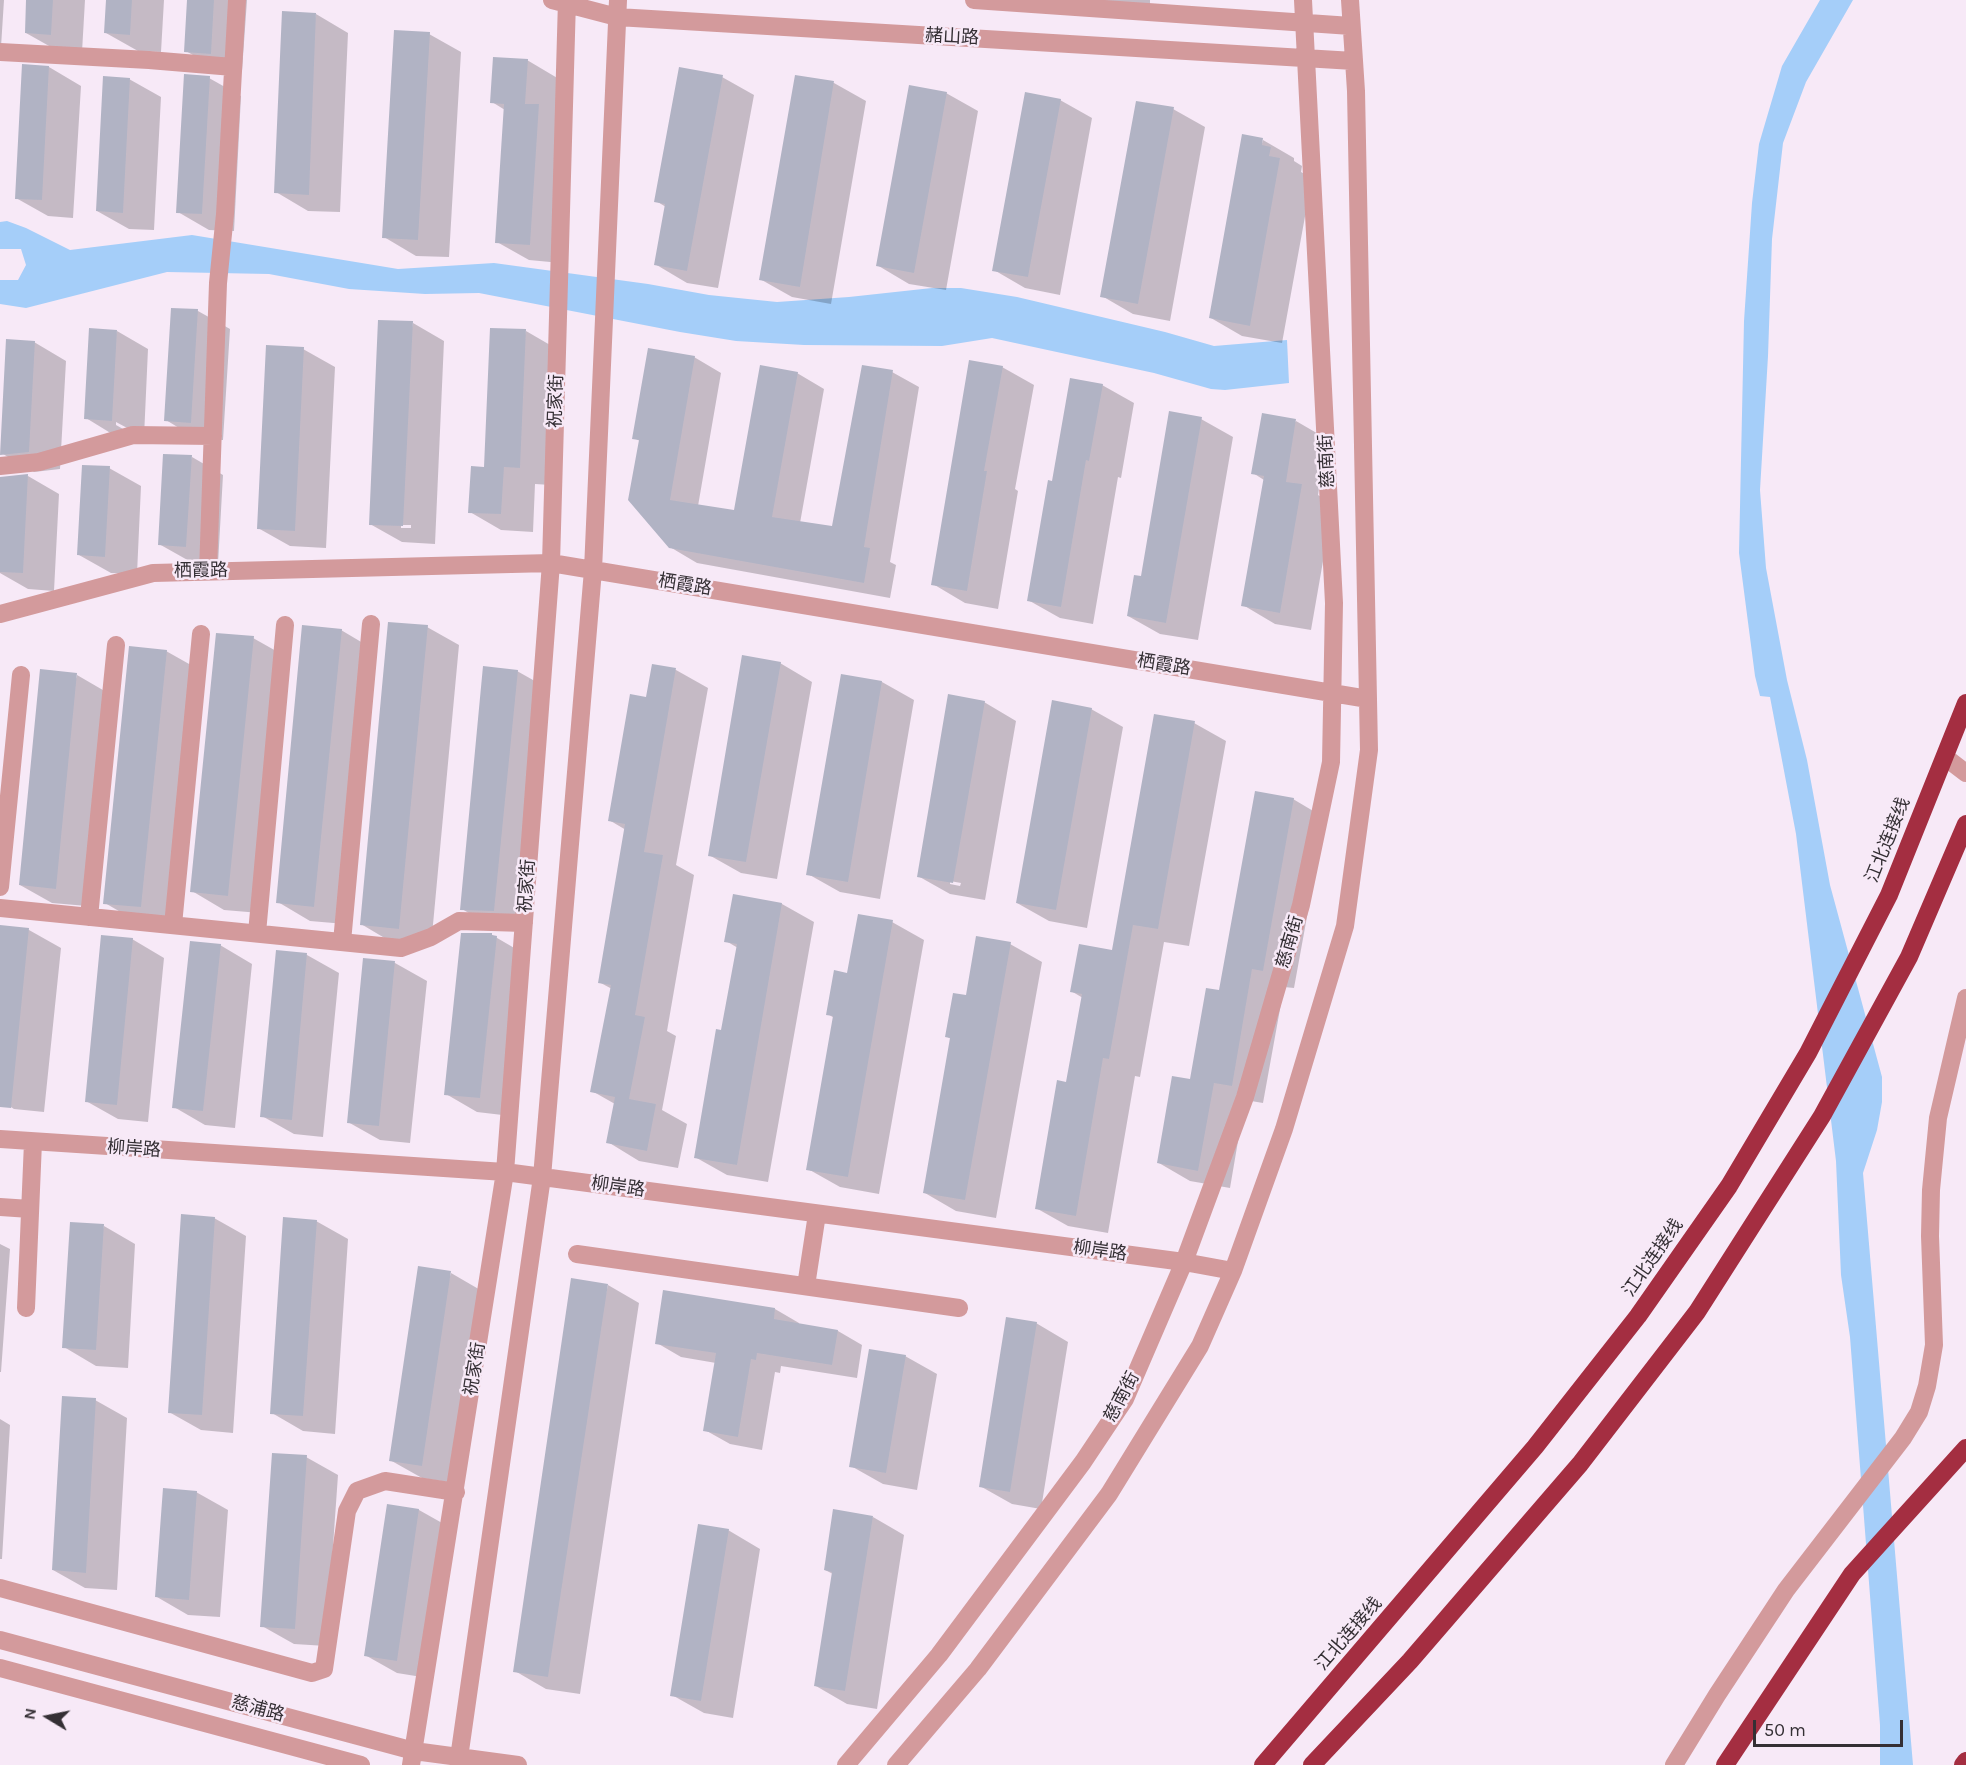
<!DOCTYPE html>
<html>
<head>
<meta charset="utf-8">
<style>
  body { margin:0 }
  #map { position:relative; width:1966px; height:1765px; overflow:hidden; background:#f7e9f7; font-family:Karla,sans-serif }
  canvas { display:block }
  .north { position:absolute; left:18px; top:1687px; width:60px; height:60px; -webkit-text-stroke:4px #f7e9f7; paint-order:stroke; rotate:280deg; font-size:16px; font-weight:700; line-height:24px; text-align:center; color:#342f34 }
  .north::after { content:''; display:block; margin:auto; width:21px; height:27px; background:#342f34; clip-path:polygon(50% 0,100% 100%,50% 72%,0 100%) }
  .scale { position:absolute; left:1753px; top:1720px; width:150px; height:27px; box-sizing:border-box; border:3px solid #342f34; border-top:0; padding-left:8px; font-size:18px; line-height:21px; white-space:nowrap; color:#342f34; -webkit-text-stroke:4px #f7e9f7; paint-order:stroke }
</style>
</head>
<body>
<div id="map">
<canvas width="1966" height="1765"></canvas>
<div class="north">N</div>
<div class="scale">50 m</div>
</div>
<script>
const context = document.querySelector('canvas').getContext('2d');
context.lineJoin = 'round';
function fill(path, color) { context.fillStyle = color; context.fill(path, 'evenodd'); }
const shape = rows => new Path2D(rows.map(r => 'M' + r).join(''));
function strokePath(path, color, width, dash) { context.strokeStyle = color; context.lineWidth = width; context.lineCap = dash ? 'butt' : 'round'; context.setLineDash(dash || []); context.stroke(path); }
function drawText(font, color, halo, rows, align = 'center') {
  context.font = font + ' Karla,"Noto Sans SC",sans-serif'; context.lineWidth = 5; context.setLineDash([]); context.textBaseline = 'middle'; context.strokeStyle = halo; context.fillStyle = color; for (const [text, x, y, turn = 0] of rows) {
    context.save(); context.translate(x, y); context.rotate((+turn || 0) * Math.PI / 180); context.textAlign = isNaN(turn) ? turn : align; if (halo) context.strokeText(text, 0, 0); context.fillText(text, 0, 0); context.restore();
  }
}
fill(shape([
  [1820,0,1853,0,1806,82,1783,143,1772,239,1768,356,1760,490,1766,568,1787,680,1807,760,1830,885,1882,1077,1882,1102,1877,1130,1863,1173,1913,1765,1880,1765,1880,1725,1850,1337,1841,1275,1836,1161,1796,834,1770,697,1760,696,1755,676,1739,553,1744,321,1752,203,1759,144,1782,66],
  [7,221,26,228,70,250,192,235,398,269,494,263,648,284,709,295,777,302,849,297,932,288,961,288,1017,297,1165,332,1214,346,1287,340,1289,383,1225,390,1211,389,1154,373,992,338,942,346,804,345,736,341,680,332,479,293,425,294,349,289,269,274,167,272,26,308,0,304,0,280,18,280,26,265,21,249,0,249,0,222]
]), '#a5cef9');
fill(shape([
  [0,0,4,0,1,47,0,46],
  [28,0,85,0,82,52,58,51,26,33],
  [108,0,164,0,161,52,138,51,106,33],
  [189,0,247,0,242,71,217,69,186,51],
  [1095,0,1150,0,1150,14],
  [316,14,348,33,340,212,308,211,276,192],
  [429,34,461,52,449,257,416,256,384,237],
  [527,60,559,79,561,263,529,260,497,242,505,110,492,102],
  [24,66,49,67,81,86,73,218,48,216,16,198],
  [796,76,834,83,866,101,831,304,792,297,760,279],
  [722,77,754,95,718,288,687,283,655,264,666,207,656,201],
  [209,78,241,96,234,231,209,230,178,212],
  [129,79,161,97,154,230,129,229,97,211],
  [946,93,978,111,946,290,909,284,877,265],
  [1060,100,1092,118,1060,295,1025,288,994,270],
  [1173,109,1205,127,1170,321,1133,314,1102,296],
  [1263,140,1294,158,1294,161,1302,166,1301,172,1312,178,1282,343,1242,336,1211,318],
  [173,309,198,311,230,329,223,440,197,439,166,420],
  [413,323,444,341,435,544,402,542,370,524],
  [401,525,411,525,411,528,401,528],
  [117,331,148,349,144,437,116,422,116,425,139,438,117,437,86,418],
  [526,331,557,349,551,485,535,484,533,532,501,530,470,512,485,469],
  [34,342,66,361,60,469,34,472,3,454],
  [303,349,335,367,326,548,290,546,258,528],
  [694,357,721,373,698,506,735,512,797,373,824,389,800,523,833,528,892,372,919,387,890,562,896,565,890,598,697,563,670,547,640,441,634,438],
  [1002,367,1034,385,1015,489,1018,491,998,609,965,603,933,584],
  [1102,385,1134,403,1121,478,1118,477,1093,624,1060,618,1028,600,1053,483],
  [1201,419,1233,437,1198,640,1160,634,1128,616],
  [1296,421,1327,439,1318,495,1333,504,1311,630,1275,624,1243,605,1264,480,1253,473],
  [192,457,223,475,218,564,191,562,159,544],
  [109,468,141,486,137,574,111,573,79,555],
  [28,476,59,494,54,591,28,589,0,573,0,502],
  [427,627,459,645,431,946,393,943,361,924],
  [341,630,373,649,345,924,310,921,278,902],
  [253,638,285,656,260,913,224,910,192,891],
  [166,651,198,669,172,925,136,921,105,903],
  [780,663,812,682,777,879,741,873,709,855],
  [653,666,676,670,708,688,676,865,694,875,667,1031,676,1036,662,1110,687,1124,678,1168,639,1161,608,1142,615,1104,592,1091,612,989,599,982,626,830,609,820,647,699],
  [517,671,549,689,526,928,493,927,462,909],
  [77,675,108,693,87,906,52,903,20,885],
  [842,675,882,682,914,700,880,899,840,892,808,874],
  [984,702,1016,721,985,900,950,894,918,876],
  [950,881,961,883,960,886,950,884],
  [1091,709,1123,727,1087,928,1049,921,1017,903],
  [1194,723,1226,741,1189,946,1164,942,1140,1077,1135,1076,1108,1233,1068,1226,1036,1208,1067,1083,1083,998,1071,991,1113,951],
  [1293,799,1325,818,1294,988,1284,987,1263,1103,1245,1100,1230,1188,1190,1181,1159,1163,1191,1081,1220,992],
  [734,895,782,904,814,922,768,1182,727,1175,695,1157,722,1032,738,948,726,941],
  [892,922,924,940,879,1194,840,1187,808,1169,834,1018,828,1014,848,974],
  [0,927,29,930,61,948,44,1112,14,1109,0,1100],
  [492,935,528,956,511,1116,477,1112,446,1094],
  [132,939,164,958,148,1122,118,1119,86,1101],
  [1010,944,1042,962,996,1218,956,1211,925,1193,951,1039,946,1036,967,996],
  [220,945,252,964,235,1128,205,1125,174,1107],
  [278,952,307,955,339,973,323,1137,294,1134,262,1116],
  [365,960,395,963,427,981,410,1143,380,1140,348,1122],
  [214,1218,246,1236,233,1433,201,1430,169,1412],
  [316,1221,348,1239,335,1434,303,1431,272,1413],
  [104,1226,135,1244,128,1368,96,1366,64,1347],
  [0,1244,10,1249,1,1372,0,1372],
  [451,1273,482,1291,453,1483,422,1478,390,1460],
  [608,1285,639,1303,580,1694,546,1689,515,1671],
  [775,1309,799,1323,799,1325,838,1331,862,1345,857,1378,781,1366,780,1373,775,1372,762,1450,730,1444,705,1430,716,1363,681,1357,657,1343],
  [1036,1323,1068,1342,1041,1509,1012,1504,980,1486],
  [905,1356,937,1374,917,1490,883,1484,851,1466],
  [95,1400,127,1418,117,1590,85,1588,53,1570],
  [0,1419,10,1425,2,1559,0,1559],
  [306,1457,338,1475,326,1646,294,1644,262,1626],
  [196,1492,228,1510,220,1617,188,1615,157,1597],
  [388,1506,419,1510,451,1528,428,1678,397,1673,365,1655],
  [873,1517,904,1535,877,1709,847,1704,816,1686,833,1574,825,1570],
  [728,1530,760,1549,733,1718,704,1713,672,1695]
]), '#0003');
fill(shape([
  [26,0,53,0,51,35,25,33],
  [106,0,132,0,130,35,104,33],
  [187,0,214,0,211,54,184,52],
  [282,11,316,13,309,195,274,193],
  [394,30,430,32,418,240,382,238],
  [493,57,528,59,525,104,539,104,530,245,495,243,504,104,490,103],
  [22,64,49,66,42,200,15,199],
  [679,67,723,75,687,271,654,265,665,204,654,202],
  [184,74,210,76,202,214,176,213],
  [795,75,834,81,800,287,759,280],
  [103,76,130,78,123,213,96,211],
  [909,85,947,92,914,273,876,266],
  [1025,92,1061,99,1028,277,992,271],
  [1136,101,1174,107,1138,304,1100,297],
  [1242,134,1263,138,1262,145,1271,147,1269,156,1280,158,1250,326,1209,318],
  [171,308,198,309,191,423,164,421],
  [378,320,413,321,403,526,369,525],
  [89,328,117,330,112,421,84,419],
  [490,328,526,329,520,468,504,467,501,514,468,513,471,466,484,467],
  [6,339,35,341,29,452,0,455],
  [266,345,304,347,295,531,257,529],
  [648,348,695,356,670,500,734,510,760,365,798,372,772,517,832,526,862,365,893,370,864,547,870,548,864,583,669,548,628,500,639,440,632,439],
  [969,360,1003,366,984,471,987,471,967,591,931,585],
  [1070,378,1103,384,1089,461,1086,460,1061,607,1027,601,1048,480,1052,481],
  [1169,411,1202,417,1166,623,1127,616,1134,575,1141,576],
  [1262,413,1296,419,1286,482,1302,484,1280,613,1241,606,1264,476,1251,474],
  [163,454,192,455,186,547,158,545],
  [82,465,110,466,105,557,77,555],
  [28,474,23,573,0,572,0,477],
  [388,622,428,625,399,929,360,925],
  [302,625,342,629,314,907,276,903],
  [216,633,254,636,228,896,190,892],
  [129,646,167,650,141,907,103,904],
  [742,655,781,662,746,862,708,856],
  [652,664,676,668,644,852,663,855,635,1015,645,1017,629,1099,656,1104,647,1151,606,1143,615,1097,590,1092,611,985,598,983,625,824,608,821,630,694,646,697],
  [483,666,518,670,494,911,460,910],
  [40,669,77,673,56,889,19,885],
  [841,674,882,681,848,882,806,875],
  [948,694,985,701,953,883,917,877],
  [1052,700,1092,708,1056,910,1016,903],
  [1154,714,1195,721,1158,929,1133,925,1109,1059,1103,1058,1076,1216,1035,1209,1057,1080,1066,1082,1082,994,1070,992,1079,944,1112,950],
  [1255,791,1294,798,1263,971,1252,969,1232,1086,1214,1083,1198,1171,1157,1163,1172,1076,1190,1079,1206,988,1219,990],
  [733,894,782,903,737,1165,694,1158,716,1029,721,1030,737,944,724,942],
  [858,914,893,920,848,1177,806,1170,833,1016,826,1015,834,970,847,973],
  [0,925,29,928,11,1108,0,1107],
  [461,933,492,933,492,935,497,936,480,1098,444,1095],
  [101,935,133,938,117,1105,85,1102],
  [976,936,1011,942,965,1200,923,1193,950,1038,945,1037,953,993,966,995],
  [190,941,221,944,203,1111,172,1108],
  [276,950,307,953,292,1120,260,1117],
  [363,958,395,961,379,1126,347,1123],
  [181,1214,215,1217,202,1415,168,1413],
  [283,1217,317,1220,303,1416,270,1414],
  [70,1222,104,1224,96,1350,62,1348],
  [418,1266,451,1271,422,1466,389,1461],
  [571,1278,608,1284,548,1677,513,1672],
  [663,1290,775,1308,774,1319,838,1330,832,1365,757,1353,756,1360,751,1359,738,1437,703,1431,716,1353,655,1344],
  [1006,1317,1037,1322,1010,1492,979,1487],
  [869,1349,906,1355,886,1473,849,1467],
  [62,1396,96,1398,86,1573,52,1570],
  [272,1453,307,1455,295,1629,260,1627],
  [163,1488,197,1491,189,1600,155,1597],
  [387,1504,419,1509,397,1661,364,1656],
  [833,1509,873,1516,845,1691,814,1686,832,1572,824,1570],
  [698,1524,729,1529,701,1701,670,1696]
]), '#b1b3c4');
strokePath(shape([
  [552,0,617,17,1354,61],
  [974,0,1351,26],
  [0,52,149,60,233,67],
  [0,466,39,462,133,435,213,436],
  [208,571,218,283,225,214,237,0],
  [0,614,153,573,551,563,1368,699],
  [1945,757,1966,773],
  [0,887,21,675],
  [0,908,401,948,431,937,459,921,524,923],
  [89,917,116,645],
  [173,925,201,634],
  [257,933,285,625],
  [342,942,371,624],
  [0,1139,505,1172,1184,1262,1233,1271],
  [0,1207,30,1209],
  [577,1254,959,1308],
  [806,1286,817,1214],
  [26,1308,33,1142],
  [0,1588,312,1673,324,1669,347,1511,357,1491,385,1481,456,1492],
  [0,1640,414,1751,518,1765],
  [0,1668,361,1765],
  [411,1765,505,1172,551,563,567,0],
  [458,1765,542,1177,593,570,618,0],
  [846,1765,939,1655,1083,1462,1125,1399,1184,1262,1245,1097,1301,905,1331,762,1334,603,1303,0],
  [896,1765,978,1669,1109,1494,1200,1346,1233,1271,1284,1129,1345,926,1369,750,1356,91,1350,0],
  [1674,1765,1717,1695,1786,1590,1903,1438,1919,1412,1927,1386,1934,1345,1930,1236,1931,1190,1938,1118,1966,998]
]), '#d39a9c', 18);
strokePath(shape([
  [1263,1765,1535,1447,1638,1316,1729,1186,1808,1053,1889,895,1966,703],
  [1312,1765,1410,1661,1580,1464,1697,1312,1822,1116,1909,957,1966,824],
  [1725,1765,1852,1574,1966,1448],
  [1963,1765,1966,1761]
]), '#a42e41', 18);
drawText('18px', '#342f34', '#f7e9f7', [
  ["赭山路",952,37,3],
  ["祝家街",556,401,-88],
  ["慈南街",1327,461,-93],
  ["栖霞路",201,571,-1],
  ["栖霞路",685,585,9],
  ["栖霞路",1164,665,9],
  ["江北连接线",1888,840,-68],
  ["祝家街",527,886,-86],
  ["慈南街",1290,942,-74],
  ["柳岸路",134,1149,4],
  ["柳岸路",618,1187,8],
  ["柳岸路",1100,1251,8],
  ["江北连接线",1653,1258,-55],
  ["祝家街",475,1369,-81],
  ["慈南街",1122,1397,-62],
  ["江北连接线",1349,1634,-49],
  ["慈浦路",258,1709,15]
]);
</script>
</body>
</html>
